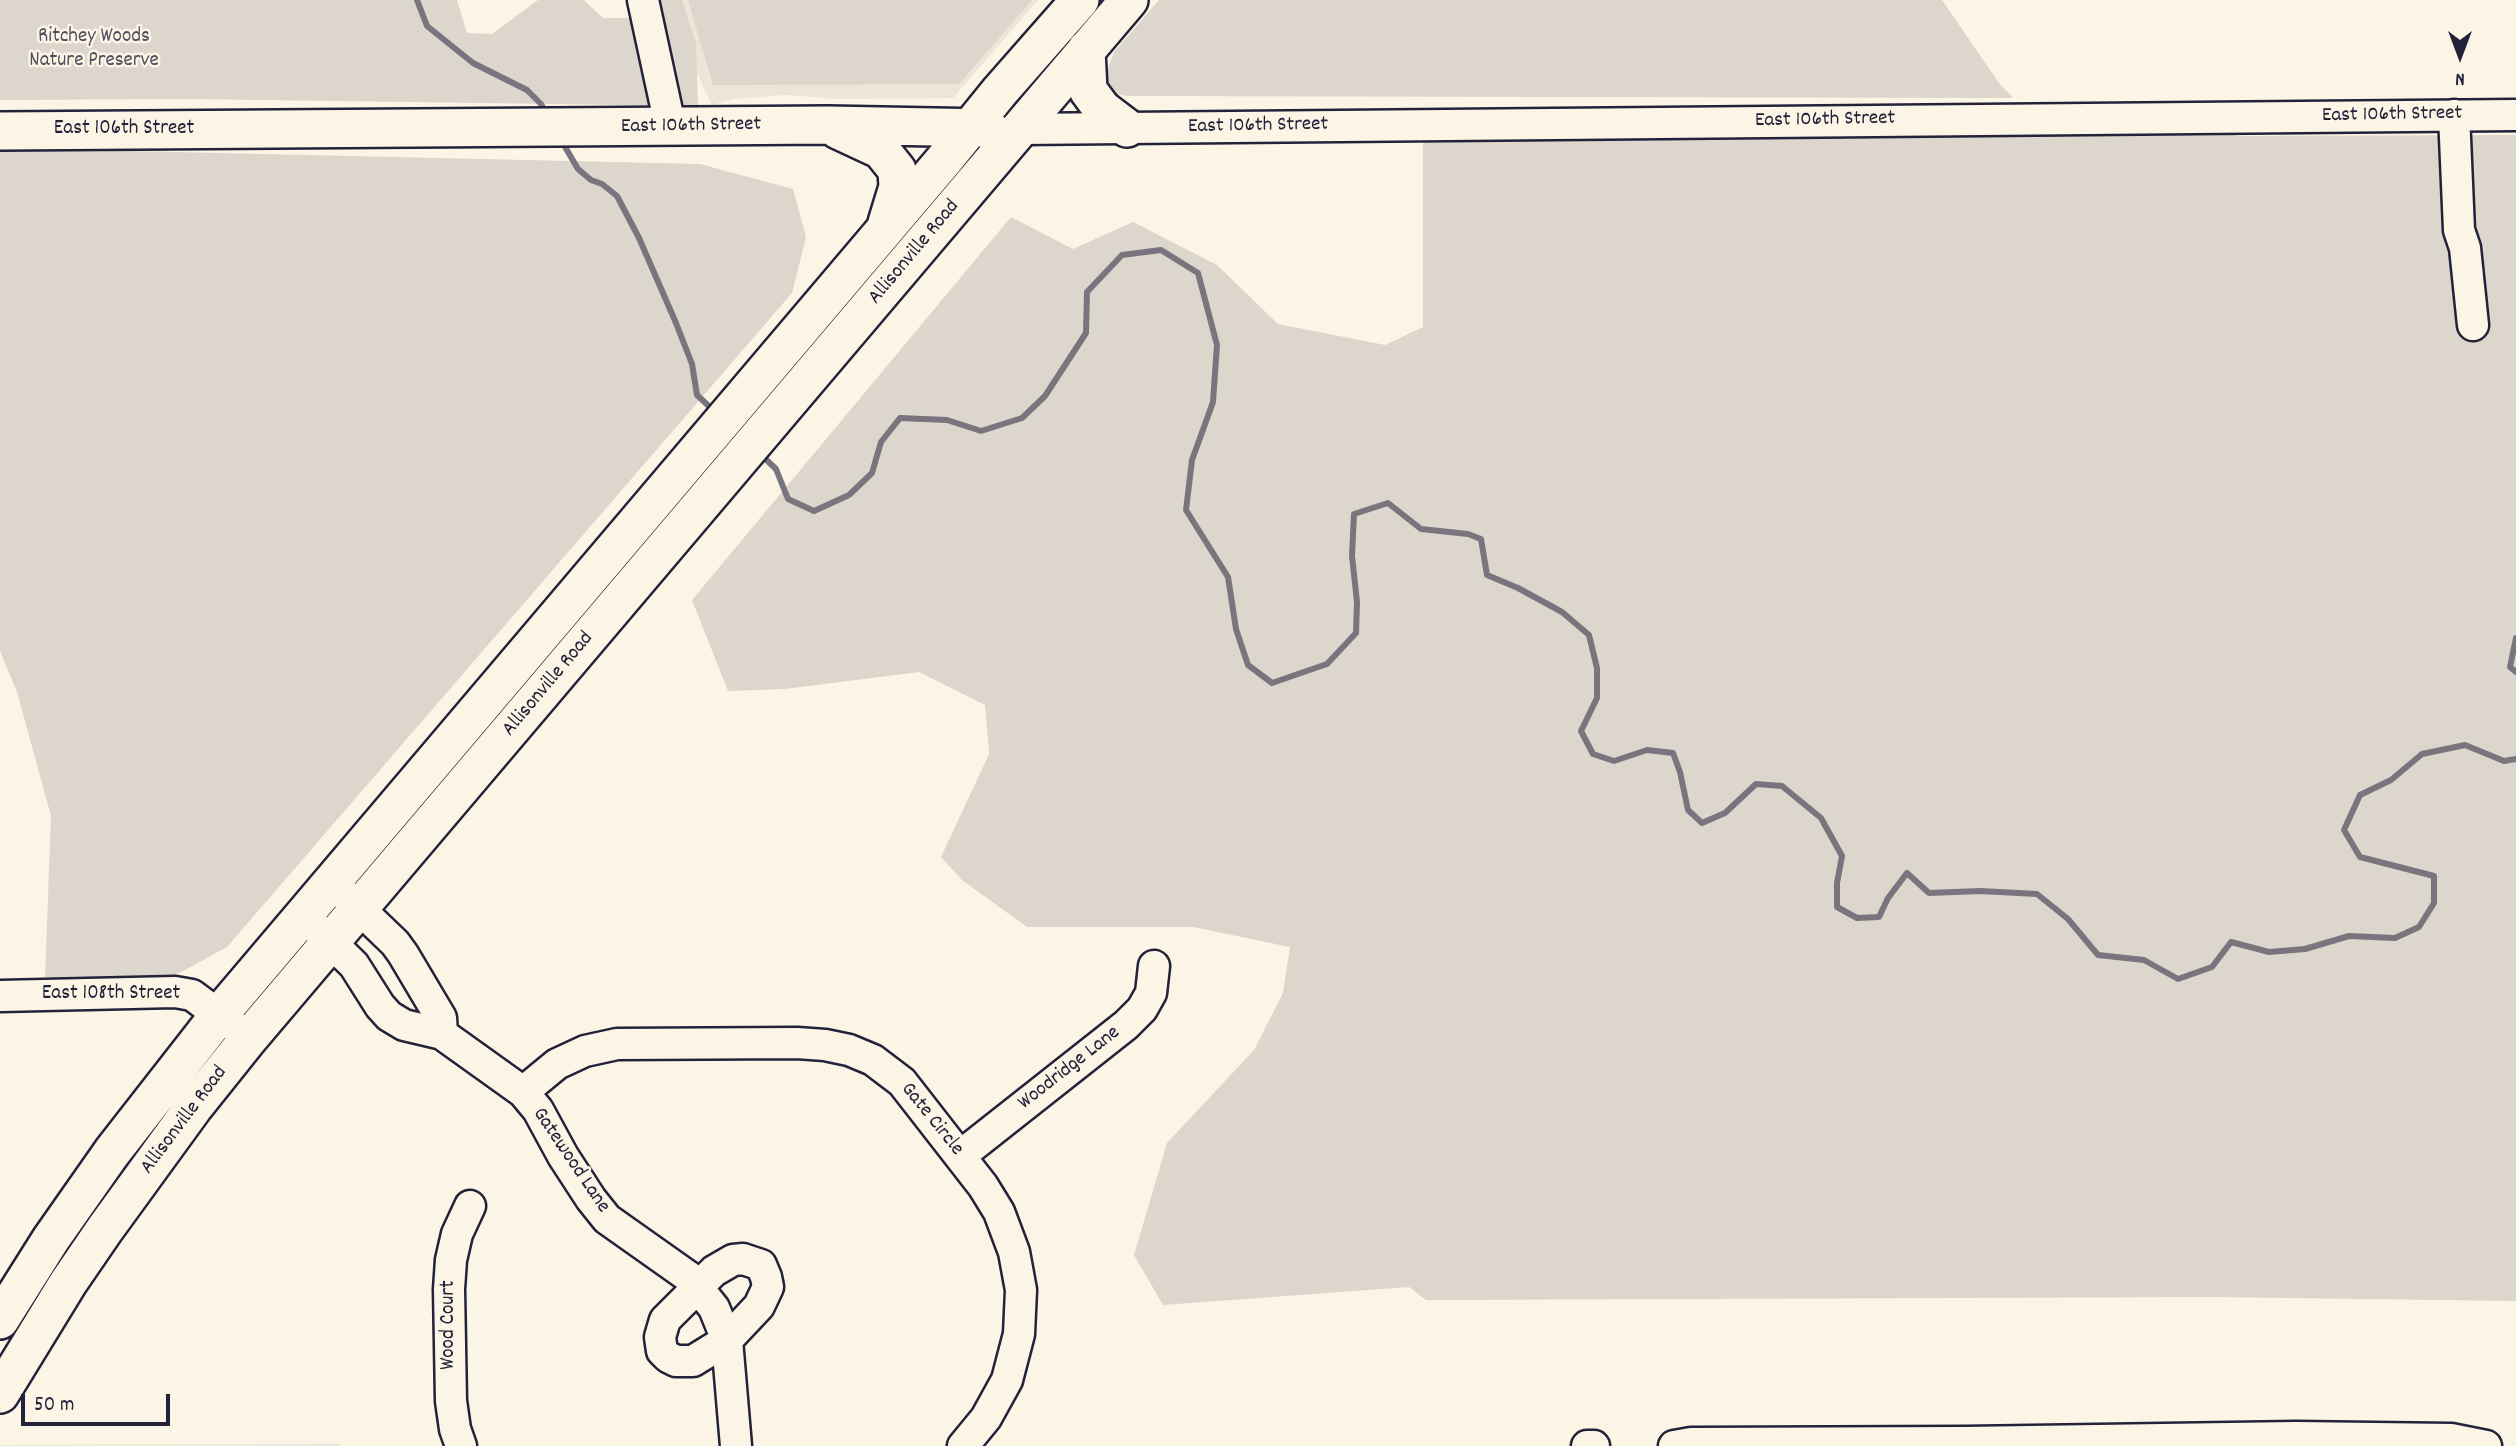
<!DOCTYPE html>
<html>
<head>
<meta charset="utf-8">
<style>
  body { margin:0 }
  #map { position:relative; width:2516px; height:1446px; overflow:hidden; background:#fcf5e5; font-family:Dekko,sans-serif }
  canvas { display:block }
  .north { position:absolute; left:2425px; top:21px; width:70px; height:70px; -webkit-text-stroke:5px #fcf5e5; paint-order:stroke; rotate:180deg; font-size:19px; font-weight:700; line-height:28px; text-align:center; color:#22223b }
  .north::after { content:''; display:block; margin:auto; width:24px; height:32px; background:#22223b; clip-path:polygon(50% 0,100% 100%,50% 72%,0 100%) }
  .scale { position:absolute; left:21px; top:1394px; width:149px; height:32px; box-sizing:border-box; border:4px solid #22223b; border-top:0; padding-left:9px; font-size:21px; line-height:24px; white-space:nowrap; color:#22223b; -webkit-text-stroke:5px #fcf5e5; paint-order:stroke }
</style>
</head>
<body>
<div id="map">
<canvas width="2516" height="1446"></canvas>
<div class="north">N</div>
<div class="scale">50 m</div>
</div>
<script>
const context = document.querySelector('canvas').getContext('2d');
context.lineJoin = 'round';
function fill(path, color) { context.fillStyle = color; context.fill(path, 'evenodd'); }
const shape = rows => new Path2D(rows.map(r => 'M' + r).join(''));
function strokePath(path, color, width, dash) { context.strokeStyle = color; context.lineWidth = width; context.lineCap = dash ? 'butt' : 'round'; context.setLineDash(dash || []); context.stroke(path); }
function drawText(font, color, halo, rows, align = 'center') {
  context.font = font + ' Dekko,sans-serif'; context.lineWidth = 5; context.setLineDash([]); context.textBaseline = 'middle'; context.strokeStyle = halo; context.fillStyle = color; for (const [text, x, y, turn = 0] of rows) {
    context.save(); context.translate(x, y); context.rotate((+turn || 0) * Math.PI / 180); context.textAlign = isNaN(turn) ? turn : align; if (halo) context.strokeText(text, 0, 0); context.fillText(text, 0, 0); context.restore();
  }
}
fill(shape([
  [662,0,1038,0,953,98,838,99,786,95,733,99,712,105],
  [340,1444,340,1446,0,1446,0,1445]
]), '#ece5d8');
fill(shape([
  [0,0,457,0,467,33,492,34,538,0,584,0,603,18,661,18,657,0,682,0,696,44,698,106,189,99,0,100],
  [688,0,1032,0,959,84,713,85],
  [1159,0,1942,0,1999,83,2013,98,1128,96,1116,94,1106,84,1107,71,1114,52],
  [2235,127,2236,136,2516,135,2516,1301,2213,1297,1426,1300,1409,1287,1163,1305,1134,1255,1167,1143,1254,1050,1283,993,1290,947,1193,927,1027,927,962,880,941,857,989,754,985,705,919,672,785,689,728,691,692,600,1011,217,1073,249,1133,222,1217,265,1278,324,1385,345,1423,327,1423,134],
  [0,148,700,164,793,189,806,237,792,293,227,947,172,977,45,978,51,816,17,692,0,651]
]), '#dcd6cc');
strokePath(shape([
  [417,0,427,26,473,63,527,90,541,104,547,115],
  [561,140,578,169,591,180,602,184,617,196,639,238,676,323,692,364,697,395,715,412],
  [759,453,776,469,788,499,814,511,849,495,872,473,881,442,900,418,947,420,981,431,1022,418,1045,396,1086,333,1087,292,1122,255,1161,250,1198,273,1217,345,1213,402,1192,460,1186,510,1228,577,1236,629,1248,665,1272,683,1327,664,1356,633,1357,602,1352,556,1354,514,1388,503,1421,529,1468,534,1481,539,1487,575,1518,588,1562,612,1589,635,1597,668,1597,698,1581,731,1593,754,1614,761,1647,750,1673,753,1680,772,1688,810,1702,823,1725,813,1756,784,1782,786,1821,818,1842,856,1837,883,1837,907,1857,918,1879,917,1888,898,1907,873,1929,893,1980,891,2037,894,2068,919,2098,955,2144,960,2178,979,2212,967,2231,942,2269,952,2305,949,2349,936,2395,938,2419,927,2434,903,2434,876,2360,857,2344,830,2360,795,2391,780,2422,754,2465,745,2504,761,2516,759],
  [2516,638,2510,667,2516,672]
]), '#78757e', 6);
const minor = shape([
  [643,0,667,111,667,128],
  [2454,115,2459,230,2465,248,2473,325],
  [1019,129,2516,115],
  [344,894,395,943,403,954,441,1018,442,1034],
  [315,927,354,965,380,1006,389,1016,404,1025,442,1034,523,1092,538,1110,563,1156,591,1199,607,1219,689,1277,698,1288,714,1308,727,1340,736,1446],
  [0,996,175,992,192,995,235,1027],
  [523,1092,557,1064,585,1051,617,1044,797,1043,825,1045,849,1050,873,1060,902,1082,983,1186,999,1212,1014,1252,1021,1290,1019,1334,1007,1380,986,1418,963,1446],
  [960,1156,1126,1025,1142,1009,1151,993,1154,966],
  [743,1259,761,1265,766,1277,768,1287,759,1306,727,1340,693,1361,676,1361,668,1357,662,1351,660,1337,665,1320,714,1271,733,1260,743,1259],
  [461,1446,455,1429,451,1401,449,1289,451,1260,457,1234,470,1206],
  [1587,1446,1594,1446],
  [1674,1446,1691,1443,1965,1442,2296,1437,2451,1439,2486,1446]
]);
const major = shape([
  [1086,50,1088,90,1102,109,1127,128],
  [838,130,881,150,897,170,898,187,887,223],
  [0,131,828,125,989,128],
  [0,1320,51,1239,112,1152,219,1015,944,160,1000,91,1080,0],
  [0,1394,68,1283,105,1229,193,1108,249,1038,1129,0]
]);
strokePath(minor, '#22223b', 35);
strokePath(major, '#22223b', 42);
strokePath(minor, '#fcf5e5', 30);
strokePath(major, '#fcf5e5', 37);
drawText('21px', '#504f5f', '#fcf5e5', [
  ["Ritchey Woods",94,38],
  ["Nature Preserve",94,62]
]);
drawText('21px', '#22223b', '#fcf5e5', [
  ["East 106th Street",2392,116,-1],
  ["East 106th Street",1825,121,-1],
  ["East 106th Street",691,127,-1],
  ["East 106th Street",1258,127,-1],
  ["East 106th Street",124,130],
  ["Allisonville Road",915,253,-50],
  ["Allisonville Road",549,685,-50],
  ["East 108th Street",111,995],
  ["Woodridge Lane",1070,1069,-38],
  ["Gate Circle",931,1120,51],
  ["Allisonville Road",185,1121,-53],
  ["Gatewood Lane",570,1161,56],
  ["Wood Court",450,1325,-90]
]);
</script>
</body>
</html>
